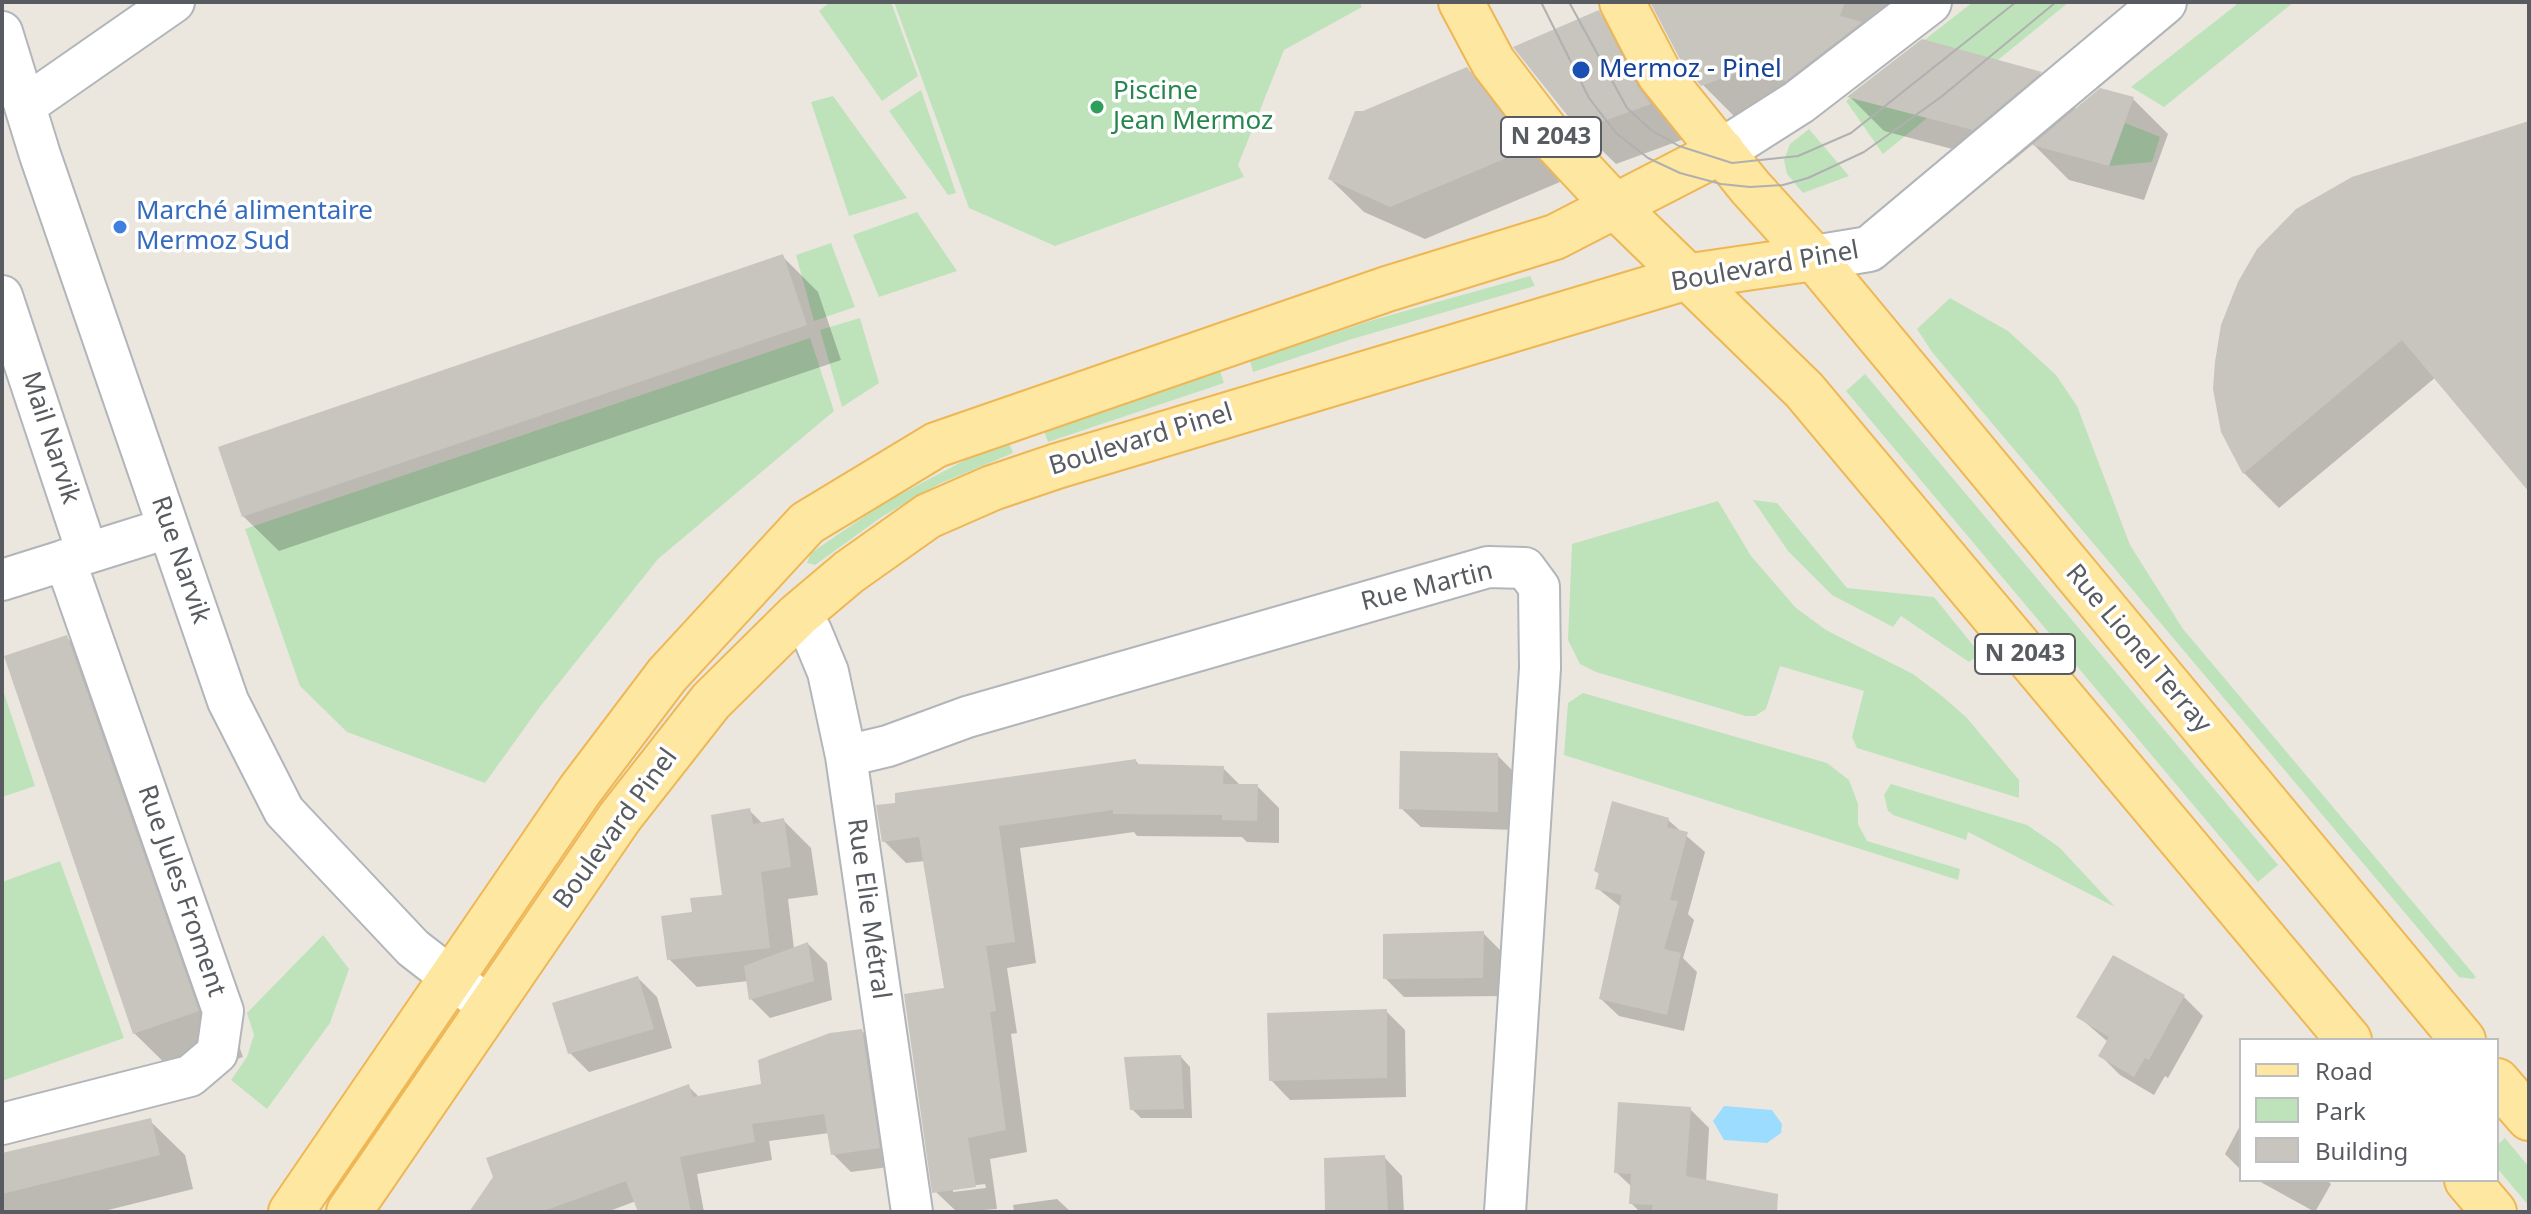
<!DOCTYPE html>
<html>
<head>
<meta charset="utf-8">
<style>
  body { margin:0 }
  #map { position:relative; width:2531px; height:1214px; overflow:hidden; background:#ebe7df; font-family:"Noto Sans",sans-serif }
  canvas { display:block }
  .frame { position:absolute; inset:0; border:4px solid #585c60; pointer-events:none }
  .legend { position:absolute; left:2239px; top:1038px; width:260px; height:144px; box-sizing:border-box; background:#fff; border:2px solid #bcbebf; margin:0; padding:10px 14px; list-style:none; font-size:24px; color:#585c60 }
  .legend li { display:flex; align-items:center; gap:16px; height:40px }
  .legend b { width:40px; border:2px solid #bcbebf }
</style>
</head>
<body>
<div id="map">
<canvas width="2531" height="1214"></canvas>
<div class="frame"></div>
<ul class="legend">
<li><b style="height:10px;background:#fee7a1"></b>Road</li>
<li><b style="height:22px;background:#bee3bb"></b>Park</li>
<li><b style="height:22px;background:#c8c4be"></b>Building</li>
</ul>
</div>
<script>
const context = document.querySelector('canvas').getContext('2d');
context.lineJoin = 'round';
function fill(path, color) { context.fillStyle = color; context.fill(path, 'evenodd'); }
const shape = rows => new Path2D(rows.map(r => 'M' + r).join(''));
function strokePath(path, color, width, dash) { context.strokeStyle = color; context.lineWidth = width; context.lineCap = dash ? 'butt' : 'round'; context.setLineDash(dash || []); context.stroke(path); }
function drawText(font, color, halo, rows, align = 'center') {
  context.font = font + ' "Noto Sans",sans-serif'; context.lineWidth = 7; context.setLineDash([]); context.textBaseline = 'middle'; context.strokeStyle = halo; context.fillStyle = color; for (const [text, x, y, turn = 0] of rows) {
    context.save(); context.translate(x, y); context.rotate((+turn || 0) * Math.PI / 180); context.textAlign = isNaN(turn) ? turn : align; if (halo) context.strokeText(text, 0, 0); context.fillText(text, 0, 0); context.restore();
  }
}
fill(shape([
  [830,2,891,2,918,76,882,101,819,11],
  [894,2,1359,2,1362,7,1284,50,1238,165,1244,177,1055,246,969,208],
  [1973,2,2069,2,1883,154,1846,101],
  [2240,2,2294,2,2164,107,2131,87],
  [921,90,956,193,948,195,889,111],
  [833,96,907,198,849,216,811,102],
  [2125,123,2160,137,2152,162,2109,166],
  [1809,129,1849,176,1803,193,1787,174,1784,160,1790,144],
  [917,212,957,271,879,297,853,235],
  [831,243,855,307,814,321,796,255],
  [1530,276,1535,286,1352,339,1253,372,1250,361,1373,320],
  [1950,298,2008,331,2056,375,2077,406,2130,545,2183,629,2476,977,2473,979,2459,977,1932,352,1917,329],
  [860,318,879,383,842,407,820,330],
  [810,338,834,411,658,559,539,708,485,783,347,732,300,686,245,529],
  [1220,371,1224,383,1048,442,1044,431],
  [1865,374,2278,865,2258,882,1846,391],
  [1009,443,1013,453,939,484,883,516,815,565,807,563,811,553,884,503,969,458],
  [1753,500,1777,503,1847,588,1934,597,1980,654,1969,662,1901,616,1893,627,1832,595,1788,551],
  [1718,501,1751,556,1796,608,1826,630,1913,674,1942,696,1966,717,2019,780,2019,798,1857,748,1852,737,1864,691,1780,666,1766,709,1755,716,1746,716,1596,672,1580,664,1568,640,1572,544],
  [2,687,35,786,2,797],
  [1583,693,1827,763,1849,780,1858,804,1858,824,1867,841,1960,869,1958,880,1564,755,1568,703],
  [1891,784,2027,825,2059,847,2115,907,1968,832,1966,840,1893,815,1888,811,1884,795],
  [60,861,124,1038,2,1081,2,882],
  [323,935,349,969,330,1023,267,1109,231,1080,247,1057,254,1035,247,1013],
  [2505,1138,2529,1167,2529,1206,2497,1168,2497,1145]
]), '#bee3bb');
fill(shape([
  [1724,1106,1772,1110,1782,1124,1781,1133,1767,1143,1724,1140,1713,1121]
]), '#9cdcfe');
fill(shape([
  [1652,2,1891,2,1877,40,1736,118,1702,84],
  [1598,12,1634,48,1684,139,1616,164,1580,129],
  [1923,41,2041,74,2077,110,2133,99,2168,134,2144,200,2069,180,2033,144,2009,164,1884,131,1850,97],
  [1467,69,1500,103,1560,182,1425,239,1364,212,1330,179,1364,113],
  [2529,122,2529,489,2436,377,2279,508,2244,473,2223,431],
  [783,257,818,292,841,360,279,551,243,516],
  [66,637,112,682,243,1057,180,1078,134,1033],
  [1497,755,1517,775,1517,830,1421,827,1401,808],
  [1136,761,1140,766,1223,768,1241,786,1257,786,1279,808,1279,843,1247,842,1242,837,1137,836,1134,832,1020,848,1036,963,1007,968,1017,1033,1011,1034,1027,1152,990,1159,997,1209,957,1212,936,1192,946,990,925,861,906,863,884,841],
  [985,1184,986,1188,953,1192,953,1188],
  [749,810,763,824,783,820,811,848,818,895,788,899,794,949,808,944,827,963,832,1000,770,1018,751,999,748,981,697,987,669,959,695,913,724,896],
  [1668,820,1705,852,1688,914,1694,920,1683,958,1697,972,1684,1031,1619,1016,1601,999,1621,907,1597,888,1600,875,1596,871],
  [1483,933,1503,953,1501,996,1404,997,1385,978],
  [638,978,657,997,672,1048,589,1072,570,1053],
  [2184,997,2203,1016,2168,1078,2165,1076,2154,1095,2120,1075,2100,1055,2108,1042,2079,1017],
  [1386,1011,1405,1030,1406,1097,1290,1100,1271,1080],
  [862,1031,880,1049,896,1166,851,1172,833,1154,829,1133,769,1141,772,1160,697,1174,704,1212,640,1212,636,1201,607,1212,471,1212,689,1087,700,1098,763,1086],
  [1181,1057,1190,1067,1192,1118,1141,1118,1132,1109],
  [1690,1109,1709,1128,1706,1182,1728,1212,1640,1212,1631,1203,1632,1187,1616,1172],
  [150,1121,185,1155,193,1189,100,1212,2,1212,2,1155],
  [2241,1124,2241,1170,2225,1154],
  [1384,1157,1402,1176,1404,1212,1327,1212],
  [2257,1180,2327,1180,2331,1184,2315,1212],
  [1057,1199,1071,1212,1014,1212,1013,1205]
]), '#0003');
fill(shape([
  [1650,2,1845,2,1840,16,1862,22,1786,81,1745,70,1701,86,1681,61],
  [1599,10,1638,87,1651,104,1579,130,1513,47],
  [1922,39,2042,72,1973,130,1847,97],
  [1467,67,1528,149,1390,207,1328,179,1355,111,1363,111],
  [2100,88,2134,97,2109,166,2032,145],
  [2529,121,2529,492,2402,340,2243,474,2221,432,2213,389,2215,362,2221,325,2238,282,2257,249,2296,209,2352,177],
  [783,254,807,325,242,517,218,447],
  [67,635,199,1011,133,1034,4,656],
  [1400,751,1498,753,1498,812,1399,809],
  [1136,759,1136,764,1224,766,1223,784,1258,784,1257,821,1222,820,1222,815,1113,814,1113,810,999,826,1015,942,986,946,996,1011,990,1012,1006,1130,968,1138,976,1187,932,1193,904,994,944,988,919,837,882,842,876,805,895,803,895,793],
  [1612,801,1669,818,1667,827,1688,832,1670,900,1678,901,1664,949,1681,953,1667,1015,1599,999,1622,895,1595,889,1599,873,1594,871],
  [750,808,753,824,784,818,791,867,761,872,770,948,667,960,661,916,692,912,690,898,722,895,711,815],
  [1484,931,1483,978,1383,979,1383,934],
  [808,942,814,981,749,1000,744,966],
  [2113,955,2185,995,2149,1060,2145,1058,2134,1077,2098,1056,2109,1037,2076,1017],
  [638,976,654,1029,568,1054,552,1003],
  [1387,1009,1387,1078,1269,1081,1267,1013],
  [862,1029,880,1148,831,1155,824,1114,752,1124,755,1142,680,1157,691,1212,638,1212,626,1181,541,1212,469,1212,493,1177,486,1158,689,1084,693,1097,761,1084,758,1060,830,1033],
  [1181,1055,1184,1109,1130,1110,1124,1057],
  [1618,1102,1691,1107,1686,1176,1778,1194,1777,1212,1651,1212,1653,1205,1629,1204,1631,1174,1614,1173],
  [151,1118,160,1155,2,1194,2,1153],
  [1385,1155,1388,1212,1325,1212,1324,1158]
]), '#c8c4be');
const street = shape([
  [2,32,40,155,228,701,284,811,413,948,489,1007],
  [26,105,174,2],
  [2,296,81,534],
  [2,580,168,528],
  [798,615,811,631,828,672,846,756,912,1212],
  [846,756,888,746,967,717,1488,567,1525,568,1539,587,1540,668,1505,1212],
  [2,1124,190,1076,217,1053,223,1011,65,560]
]);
const secondary = shape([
  [1722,151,1799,102,1929,2],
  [1814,258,1869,249,2164,2]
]);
const primary = shape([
  [1461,2,1493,62,1549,135,1616,207,1804,390,2349,1040],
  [1622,2,1660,75,1750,187,1814,258,2463,1040],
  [2497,1081,2529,1118],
  [2467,1180,2494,1212],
  [291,1212,580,790,667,675,807,523,936,445,1387,289,1555,237,1722,151],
  [349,1212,620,817,711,701,798,615,849,572,928,516,992,488,1057,466,1691,276,1814,258]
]);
strokePath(street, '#b2b6ba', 44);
strokePath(secondary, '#b1b5ba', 48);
strokePath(primary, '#efb654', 48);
strokePath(street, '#fff', 40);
strokePath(secondary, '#fff', 44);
strokePath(primary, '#fee7a1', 44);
strokePath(shape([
  [1541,2,1589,98,1616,133,1648,158,1680,173,1721,184,1750,187,1783,185,1808,178,1864,152,1941,97,2056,2],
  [1569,2,1627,108,1651,130,1679,146,1732,163,1798,156,1851,133,2016,2]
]), '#afb0b0', 2);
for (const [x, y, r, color] of [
  [1581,70,10,"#1a4fb4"],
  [1097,107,8,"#2e9e5b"],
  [120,227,8,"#3f7fe0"]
]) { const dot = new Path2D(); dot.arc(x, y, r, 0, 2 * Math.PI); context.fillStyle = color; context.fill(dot); strokePath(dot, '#fff', 3); }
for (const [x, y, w] of [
  [1551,137,100],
  [2025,654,100]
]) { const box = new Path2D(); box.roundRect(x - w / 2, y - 20, w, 40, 6); context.fillStyle = '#fff'; context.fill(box); strokePath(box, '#585c60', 2); }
drawText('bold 24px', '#585c60', null, [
  ["N 2043",1551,137],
  ["N 2043",2025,654]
]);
drawText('26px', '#164399', '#fff', [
  ["Mermoz - Pinel",1599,70]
], 'left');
drawText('26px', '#27864d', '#fff', [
  ["Piscine",1113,92],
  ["Jean Mermoz",1113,122]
], 'left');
drawText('26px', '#366cbe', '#fff', [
  ["Marché alimentaire",136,212],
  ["Mermoz Sud",136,242]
], 'left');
drawText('26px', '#585c60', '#fff', [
  ["Boulevard Pinel",1765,267,-10],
  ["Mail Narvik",50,438,72],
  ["Boulevard Pinel",1141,440,-17],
  ["Rue Narvik",180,560,71],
  ["Rue Martin",1427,587,-14],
  ["Rue Lionel Terray",2138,649,50],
  ["Boulevard Pinel",616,829,-54],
  ["Rue Jules Froment",181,891,71],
  ["Rue Elie Métral",868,909,82]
]);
</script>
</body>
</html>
